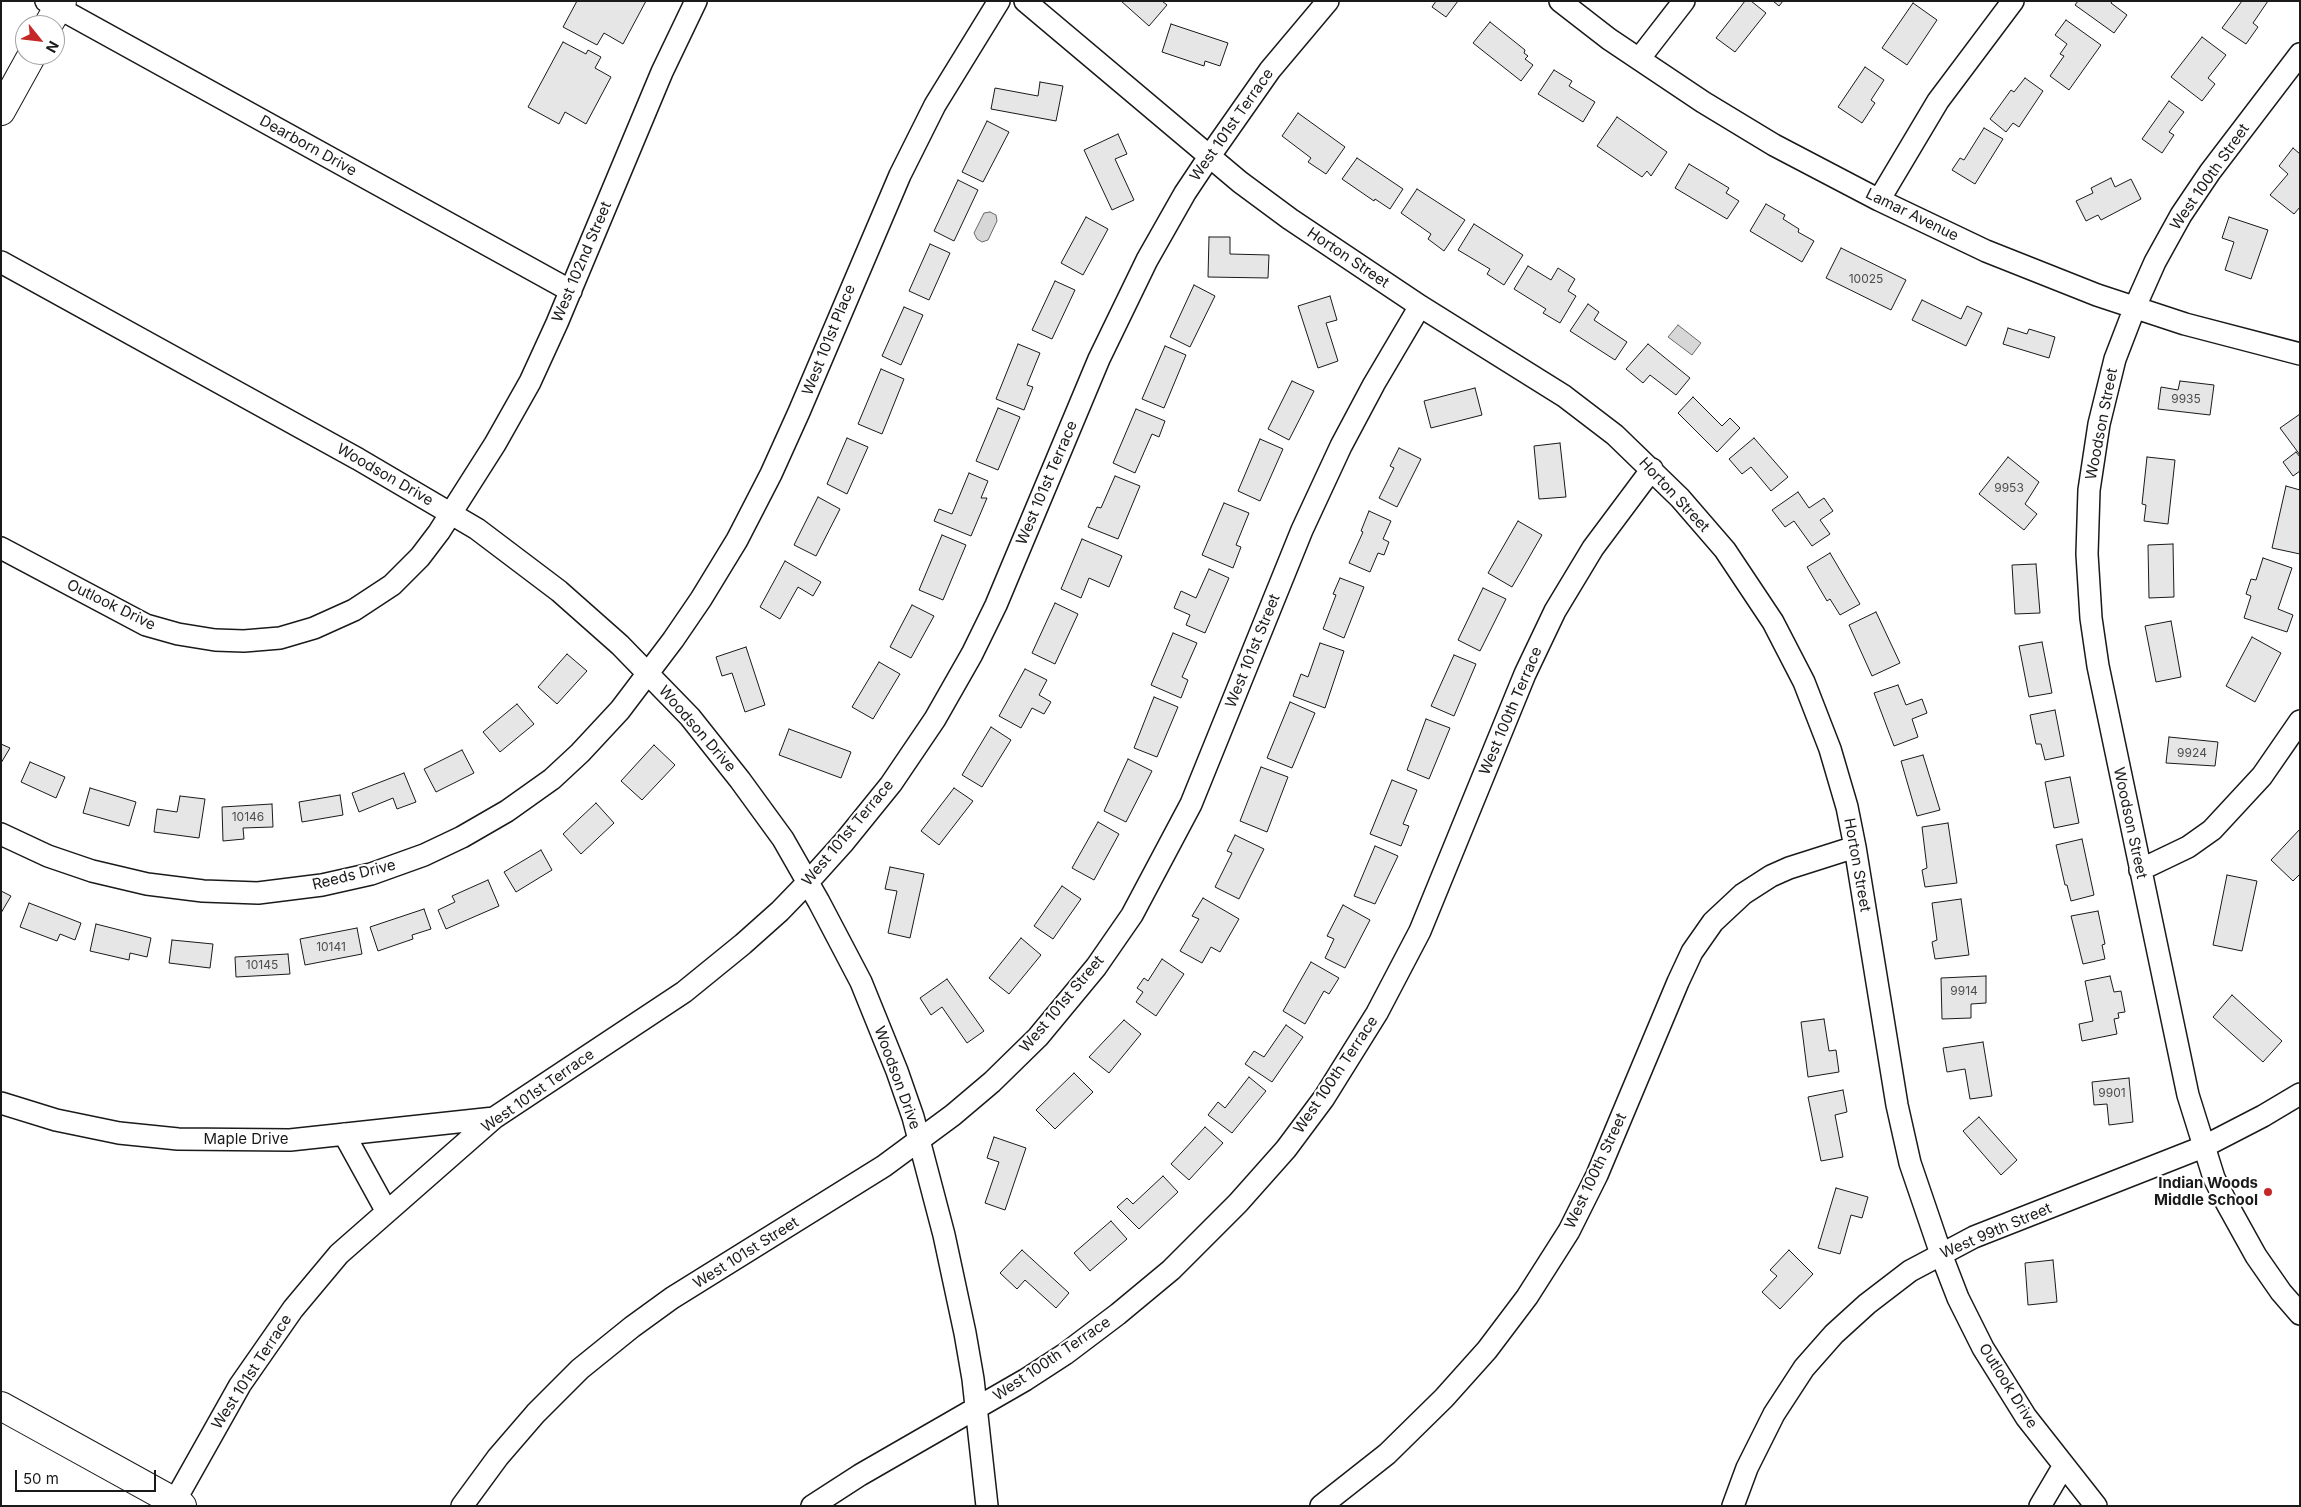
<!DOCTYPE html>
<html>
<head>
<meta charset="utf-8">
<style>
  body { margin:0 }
  #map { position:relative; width:2301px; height:1507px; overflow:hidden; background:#fff; font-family:Inter,sans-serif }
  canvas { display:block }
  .frame { position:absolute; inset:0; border:2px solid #1a1a1a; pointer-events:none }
  .north { position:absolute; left:15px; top:15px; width:50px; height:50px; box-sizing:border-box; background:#fff; border:1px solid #a3a3a3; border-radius:50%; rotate:119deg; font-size:14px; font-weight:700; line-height:20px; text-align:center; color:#1a1a1a }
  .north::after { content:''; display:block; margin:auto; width:18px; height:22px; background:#c62828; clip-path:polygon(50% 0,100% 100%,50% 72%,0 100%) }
  .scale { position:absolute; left:15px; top:1470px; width:141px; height:22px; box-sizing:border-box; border:2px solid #1a1a1a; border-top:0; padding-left:6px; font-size:15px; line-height:18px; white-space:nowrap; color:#1a1a1a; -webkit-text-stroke:4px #fff; paint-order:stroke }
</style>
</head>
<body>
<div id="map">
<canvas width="2301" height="1507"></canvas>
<div class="frame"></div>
<div class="north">N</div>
<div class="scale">50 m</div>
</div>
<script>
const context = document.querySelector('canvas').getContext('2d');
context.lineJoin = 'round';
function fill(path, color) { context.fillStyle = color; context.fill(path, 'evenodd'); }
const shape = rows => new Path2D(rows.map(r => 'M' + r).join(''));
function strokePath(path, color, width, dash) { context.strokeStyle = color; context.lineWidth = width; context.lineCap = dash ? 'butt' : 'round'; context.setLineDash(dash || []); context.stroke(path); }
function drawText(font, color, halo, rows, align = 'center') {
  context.font = font + ' Inter,sans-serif'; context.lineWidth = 4; context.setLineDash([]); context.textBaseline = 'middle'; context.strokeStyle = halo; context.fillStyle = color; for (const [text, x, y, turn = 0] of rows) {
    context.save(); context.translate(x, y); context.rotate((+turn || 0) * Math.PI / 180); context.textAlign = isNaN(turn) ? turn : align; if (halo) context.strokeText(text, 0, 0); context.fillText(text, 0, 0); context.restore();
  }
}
const water = shape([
  [990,212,996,215,997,221,988,240,982,242,977,239,974,233,984,213,990,212],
  [1678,325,1701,343,1692,355,1668,337,1678,325]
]);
fill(water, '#d7d7d7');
strokePath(water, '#6a6a6a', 1);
const building = shape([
  [577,1,646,1,623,44,604,33,597,45,563,27,577,1],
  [1121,1,1162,1,1167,5,1149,26,1121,1],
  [1436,1,1458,1,1446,17,1432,7,1436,1],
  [1745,1,1751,1,1766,13,1735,52,1716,38,1745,1],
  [1773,1,1783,1,1779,6,1773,1],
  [2078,1,2112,1,2111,3,2127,15,2114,33,2075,5,2078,1],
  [2242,1,2268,1,2253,23,2258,27,2246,44,2222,28,2242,1],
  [1913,3,1937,20,1907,65,1882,48,1913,3],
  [2066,20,2101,45,2069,90,2050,76,2064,56,2060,54,2067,44,2055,35,2066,20],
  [1490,22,1525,50,1524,53,1528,56,1525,59,1533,65,1521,81,1473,43,1490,22],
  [1171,24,1228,43,1220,66,1205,61,1204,66,1162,52,1171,24],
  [2202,37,2226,55,2208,78,2215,84,2202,101,2171,77,2202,37],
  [563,42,586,54,588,50,601,57,595,68,611,77,586,124,565,112,559,124,528,107,563,42],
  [1865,67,1884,80,1871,100,1875,103,1862,123,1838,107,1865,67],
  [1554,70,1572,81,1569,86,1595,102,1583,122,1538,94,1554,70],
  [2025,78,2043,91,2019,127,2013,123,2006,132,1990,119,2011,90,2014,92,2025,78],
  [1040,82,1063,86,1056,121,991,109,995,88,1038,96,1040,82],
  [2169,101,2184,112,2169,132,2174,135,2162,153,2142,139,2169,101],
  [1298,113,1345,147,1326,174,1308,162,1311,158,1282,136,1298,113],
  [1617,117,1667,152,1651,176,1647,171,1642,177,1597,146,1617,117],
  [987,121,1009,132,983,182,962,172,987,121],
  [1984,128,2003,139,1975,184,1952,170,1960,158,1964,160,1984,128],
  [1118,134,1127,154,1115,159,1134,200,1112,210,1084,150,1118,134],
  [2293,148,2300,154,2300,207,2294,214,2270,195,2288,174,2279,166,2293,148],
  [1357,158,1403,189,1390,209,1375,199,1374,201,1342,179,1357,158],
  [1689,164,1729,188,1726,193,1739,201,1727,219,1675,188,1689,164],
  [2111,178,2115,187,2131,179,2141,199,2101,220,2098,215,2086,221,2076,201,2093,193,2091,188,2111,178],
  [958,180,978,190,954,241,934,231,958,180],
  [1417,189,1465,220,1444,251,1428,239,1431,234,1401,213,1417,189],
  [1766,204,1785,215,1783,219,1799,229,1798,232,1814,241,1802,262,1750,231,1766,204],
  [1086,217,1108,229,1083,275,1061,263,1086,217],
  [2229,217,2268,230,2251,279,2225,270,2234,242,2222,238,2229,217],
  [1474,224,1523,255,1504,285,1487,274,1490,269,1458,250,1474,224],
  [1209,237,1230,237,1230,254,1269,255,1268,278,1208,277,1209,237],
  [930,244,950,253,929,300,909,291,930,244],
  [1841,248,1906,280,1891,310,1826,278,1841,248],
  [1528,266,1551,280,1558,268,1575,279,1568,291,1576,296,1560,323,1543,313,1546,309,1514,289,1528,266],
  [1055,281,1075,290,1052,339,1032,330,1055,281],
  [1194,285,1215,296,1190,347,1170,337,1194,285],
  [1330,296,1337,320,1326,323,1338,361,1318,368,1298,306,1330,296],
  [1922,300,1961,319,1967,306,1982,313,1966,346,1912,320,1922,300],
  [1588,304,1599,312,1594,320,1627,342,1615,360,1570,331,1588,304],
  [904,307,923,315,901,365,882,356,904,307],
  [2008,328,2027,334,2029,329,2055,337,2049,358,2003,344,2008,328],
  [1018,344,1040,353,1027,385,1033,387,1024,410,996,399,1018,344],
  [1648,344,1690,378,1676,395,1650,375,1643,383,1626,369,1648,344],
  [1165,346,1186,355,1164,408,1142,399,1165,346],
  [881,369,904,379,882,434,858,424,881,369],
  [1292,381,1314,391,1289,440,1268,429,1292,381],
  [2180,381,2214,385,2210,415,2158,409,2161,387,2178,390,2180,381],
  [1475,388,1482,415,1431,428,1424,401,1475,388],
  [1693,397,1722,426,1730,418,1740,428,1717,452,1678,413,1693,397],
  [998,408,1020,417,998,470,976,461,998,408],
  [1136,409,1165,421,1159,437,1152,434,1135,473,1113,463,1136,409],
  [2300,414,2300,455,2280,428,2300,414],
  [847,438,868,447,847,494,827,484,847,438],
  [1754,438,1788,477,1771,491,1751,467,1742,474,1729,459,1754,438],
  [1260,439,1283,449,1260,501,1238,491,1260,439],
  [1560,443,1566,497,1539,499,1534,446,1560,443],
  [1399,448,1421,459,1397,507,1379,498,1394,468,1390,466,1399,448],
  [2296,452,2300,457,2300,471,2293,476,2283,462,2296,452],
  [2008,457,2039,482,2025,504,2037,514,2024,530,1979,494,2008,457],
  [2147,457,2175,460,2168,524,2144,521,2146,505,2142,504,2147,457],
  [969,473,988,481,981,498,987,498,971,536,934,521,939,509,952,514,969,473],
  [1115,476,1140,486,1118,539,1088,527,1097,507,1101,508,1115,476],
  [2286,486,2300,490,2300,554,2272,548,2286,486],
  [1798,492,1809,508,1824,498,1833,511,1820,520,1830,534,1812,546,1794,521,1785,527,1772,510,1798,492],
  [818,497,840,509,816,556,794,545,818,497],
  [1224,503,1249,513,1236,545,1241,547,1233,568,1202,555,1224,503],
  [1369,511,1391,521,1383,539,1389,542,1384,555,1378,553,1370,572,1349,563,1363,532,1361,531,1369,511],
  [1518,521,1542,535,1512,587,1488,573,1518,521],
  [942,535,966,545,943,600,919,590,942,535],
  [1082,539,1122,556,1109,587,1089,578,1081,598,1061,589,1082,539],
  [2173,544,2174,597,2149,598,2148,545,2173,544],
  [1830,553,1860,604,1840,615,1830,599,1827,601,1807,567,1830,553],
  [2263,558,2292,568,2278,609,2293,615,2287,632,2244,618,2251,596,2246,594,2251,579,2256,580,2263,558],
  [785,561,821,582,813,596,798,587,780,619,760,607,785,561],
  [2036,564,2040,613,2015,614,2012,565,2036,564],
  [1209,569,1229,578,1205,633,1186,625,1190,615,1174,608,1181,591,1196,598,1209,569],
  [1340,578,1364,587,1344,638,1323,629,1336,595,1333,594,1340,578],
  [1483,588,1506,599,1480,651,1458,640,1483,588],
  [1055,603,1078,614,1055,664,1032,653,1055,603],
  [912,605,934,616,911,658,890,647,912,605],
  [1876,612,1900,663,1872,676,1849,625,1876,612],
  [2171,621,2181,677,2156,682,2145,626,2171,621],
  [1173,633,1197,643,1182,677,1188,680,1181,698,1151,685,1173,633],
  [2252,637,2281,653,2255,702,2226,686,2252,637],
  [2042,642,2052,693,2029,697,2019,646,2042,642],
  [1320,643,1344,651,1325,708,1293,696,1301,674,1308,677,1320,643],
  [746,647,765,705,745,712,732,673,722,676,716,657,746,647],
  [567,654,587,671,557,704,538,687,567,654],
  [1454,655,1476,664,1454,716,1431,706,1454,655],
  [879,662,900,674,873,719,852,707,879,662],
  [1025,669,1047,680,1039,695,1051,702,1044,714,1032,708,1021,728,999,716,1025,669],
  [1898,685,1906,705,1922,699,1927,713,1912,719,1918,737,1894,746,1874,693,1898,685],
  [1154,697,1178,707,1157,757,1134,748,1154,697],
  [1290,702,1315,713,1292,768,1267,758,1290,702],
  [517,704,534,724,500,752,483,732,517,704],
  [2055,710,2064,756,2045,760,2041,744,2036,744,2030,715,2055,710],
  [1426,719,1450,728,1429,779,1407,770,1426,719],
  [991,727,1011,740,982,787,962,775,991,727],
  [789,729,851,752,841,778,779,755,789,729],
  [2169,737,2218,742,2215,766,2166,763,2169,737],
  [1,744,10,748,1,763,1,744],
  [654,745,675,765,642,800,621,781,654,745],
  [462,750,474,773,436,792,424,769,462,750],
  [1923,755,1940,810,1917,816,1901,761,1923,755],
  [1128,759,1152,771,1126,822,1104,811,1128,759],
  [30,762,65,777,56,798,21,782,30,762],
  [1261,767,1288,777,1267,832,1240,821,1261,767],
  [404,773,416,802,397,809,393,798,359,812,352,793,404,773],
  [2070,777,2079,823,2054,828,2045,782,2070,777],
  [1392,780,1417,790,1403,824,1409,826,1401,846,1370,834,1392,780],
  [90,788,136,802,129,826,83,813,90,788],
  [954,788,973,801,939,845,921,831,954,788],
  [340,795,343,815,302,822,299,802,340,795],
  [180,796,205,799,199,838,154,832,157,809,177,812,180,796],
  [596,803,614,823,581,854,563,834,596,803],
  [272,804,273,827,243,828,244,839,223,841,222,807,272,804],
  [1098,822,1119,834,1094,880,1072,868,1098,822],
  [1948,823,1957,883,1925,887,1922,870,1927,868,1922,827,1948,823],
  [2300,829,2300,874,2293,881,2271,860,2300,829],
  [1235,835,1264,849,1239,899,1215,887,1232,853,1227,851,1235,835],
  [2082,839,2094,895,2071,901,2067,885,2065,885,2056,845,2082,839],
  [1375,846,1398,856,1375,904,1354,896,1375,846],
  [541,850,552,870,516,892,504,872,541,850],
  [890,867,924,874,910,938,888,933,897,891,885,889,890,867],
  [2227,875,2257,881,2242,951,2213,945,2227,875],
  [488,880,499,906,446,929,438,910,455,902,452,896,488,880],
  [1062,886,1081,899,1053,939,1034,926,1062,886],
  [1,891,11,896,1,913,1,891],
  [1203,898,1239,919,1220,952,1211,947,1202,963,1180,951,1199,919,1192,916,1203,898],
  [1961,899,1969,955,1935,959,1932,942,1937,940,1932,903,1961,899],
  [29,903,81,923,75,940,60,934,57,941,20,927,29,903],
  [1343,905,1370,920,1345,968,1325,958,1334,939,1327,936,1343,905],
  [424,909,431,929,412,935,413,939,378,951,370,927,424,909],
  [2098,911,2105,944,2102,945,2105,959,2083,964,2071,916,2098,911],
  [96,924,151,938,147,957,130,953,129,960,90,951,96,924],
  [357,928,362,954,305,965,300,939,357,928],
  [1021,938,1041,955,1009,994,989,978,1021,938],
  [172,940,213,944,210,968,169,963,172,940],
  [288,954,290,974,236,977,235,957,288,954],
  [1162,959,1184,974,1156,1016,1136,1002,1143,992,1137,988,1144,978,1148,981,1162,959],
  [1311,962,1339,978,1329,994,1324,991,1305,1024,1283,1011,1311,962],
  [1986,976,1986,1003,1971,1004,1971,1018,1942,1019,1941,978,1986,976],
  [2110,976,2114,992,2121,991,2125,1012,2118,1013,2119,1018,2114,1019,2117,1034,2082,1041,2079,1024,2093,1021,2085,981,2110,976],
  [947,979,984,1031,967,1043,942,1007,931,1015,920,998,947,979],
  [2232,995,2282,1041,2263,1062,2213,1017,2232,995],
  [1824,1019,1829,1051,1836,1050,1839,1072,1808,1077,1801,1022,1824,1019],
  [1124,1020,1141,1034,1109,1073,1089,1057,1124,1020],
  [1286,1025,1303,1037,1272,1082,1245,1064,1254,1051,1264,1057,1286,1025],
  [1983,1042,1992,1096,1970,1099,1965,1069,1947,1072,1943,1048,1983,1042],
  [1074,1073,1093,1092,1055,1129,1036,1110,1074,1073],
  [1249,1077,1266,1091,1232,1133,1208,1115,1218,1102,1225,1108,1249,1077],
  [2129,1078,2133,1122,2109,1125,2107,1104,2094,1105,2092,1082,2129,1078],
  [1843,1090,1847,1112,1835,1115,1843,1157,1821,1161,1808,1097,1843,1090],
  [1979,1117,2017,1160,2001,1175,1963,1131,1979,1117],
  [1205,1127,1223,1143,1189,1180,1171,1164,1205,1127],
  [994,1137,1026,1148,1005,1210,985,1203,999,1162,987,1158,994,1137],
  [1163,1176,1178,1192,1139,1229,1117,1207,1127,1198,1133,1204,1163,1176],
  [1836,1188,1868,1197,1862,1218,1851,1215,1840,1254,1818,1248,1836,1188],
  [1111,1221,1127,1239,1090,1271,1074,1253,1111,1221],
  [1022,1250,1069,1293,1056,1308,1025,1280,1017,1289,1000,1273,1022,1250],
  [1789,1250,1813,1274,1780,1309,1762,1292,1777,1276,1770,1270,1789,1250],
  [2053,1260,2057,1302,2028,1305,2025,1263,2053,1260]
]);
fill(building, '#e6e6e6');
strokePath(building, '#1a1a1a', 1);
const minor = shape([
  [46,1,571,291],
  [1025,1,1240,182,1290,219,1420,306,1564,396,1615,435,1680,498,1725,550,1773,622,1804,682,1830,749,1847,807,1855,847,1897,1105,1910,1163,1941,1254,1958,1298,1983,1348,2026,1417,2096,1506],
  [1560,1,1609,39,1703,102,1774,145,1879,200,1986,251,2097,295,2185,324,2300,354],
  [2300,54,2210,172,2181,215,2155,262,2135,307,2115,359,2099,424,2089,490,2087,554,2091,618,2098,666,2188,1095,2214,1178,2226,1202,2256,1256,2281,1292,2300,1314],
  [1639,59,1684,1],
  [1879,200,1938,101,2013,1],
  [1,262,358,459,477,529,559,591,620,645,690,717,740,780,783,839,819,902,861,982,897,1071,913,1117,944,1235,965,1333,973,1379,987,1506],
  [1,548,146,625,178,634,215,640,244,641,280,638,314,628,354,610,392,585,420,557,439,532,495,444,530,382,557,323,662,72,696,1],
  [1,834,48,856,92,871,147,884,203,891,258,893,322,885,371,874,424,855,462,837,507,811,552,779,580,753,620,710,673,640,701,599,737,540,771,474,799,412,900,175,935,105,999,1],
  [2140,870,2188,847,2212,830,2262,776,2300,721],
  [1,1103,56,1120,119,1133,178,1139,290,1140,494,1118],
  [344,1134,387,1212],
  [172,1506,240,1385,293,1309,339,1254,494,1118,684,992,743,944,780,911,808,882,844,842,891,784,935,719,972,654,996,605,1099,359,1147,260,1185,193,1209,157,1270,70,1328,1],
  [462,1506,498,1457,536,1413,580,1369,632,1327,672,1298,884,1166,953,1115,992,1082,1038,1037,1096,967,1132,915,1191,804,1302,530,1341,446,1374,384,1420,306],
  [812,1506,860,1475,1025,1380,1065,1354,1118,1314,1171,1270,1238,1203,1286,1149,1324,1098,1377,1013,1420,931,1525,674,1555,611,1593,548,1652,469],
  [1321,1506,1387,1454,1444,1398,1487,1350,1527,1297,1569,1231,1597,1175,1678,982,1692,952,1713,922,1743,894,1771,876,1789,868,1855,847],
  [1733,1506,1747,1468,1774,1414,1804,1368,1834,1334,1867,1304,1910,1271,1974,1237,2203,1147,2263,1116,2300,1094],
  [2040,1506,2063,1467]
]);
const major = shape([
  [48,25,62,1],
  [1,111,32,55],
  [1,1406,182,1506]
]);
strokePath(minor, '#1a1a1a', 24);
strokePath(major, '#1a1a1a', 30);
strokePath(minor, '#fff', 21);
strokePath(major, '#fff', 28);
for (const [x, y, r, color] of [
  [2268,1192,5,"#c62828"]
]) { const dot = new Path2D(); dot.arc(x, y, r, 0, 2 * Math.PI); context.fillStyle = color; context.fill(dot); strokePath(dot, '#fff', 2); }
drawText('12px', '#4d4d4d', null, [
  ["10025",1866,279],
  ["9935",2186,399],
  ["9953",2009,488],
  ["9924",2192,753],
  ["10146",248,817],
  ["10141",331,947],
  ["10145",262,965],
  ["9914",1964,991],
  ["9901",2112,1093]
]);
drawText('15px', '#1a1a1a', '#fff', [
  ["West 101st Terrace",1232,125,-55],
  ["Dearborn Drive",308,146,29],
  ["West 100th Street",2210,177,-55],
  ["Lamar Avenue",1912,215,26],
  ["Horton Street",1348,258,34],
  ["West 102nd Street",582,262,-67],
  ["West 101st Place",829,340,-68],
  ["Woodson Street",2102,424,-79],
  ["Woodson Drive",385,475,30],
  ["West 101st Terrace",1047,483,-67],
  ["Horton Street",1674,495,47],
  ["Outlook Drive",111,605,26],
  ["West 101st Street",1253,651,-68],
  ["West 100th Terrace",1511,711,-67],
  ["Woodson Drive",697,729,49],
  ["Woodson Street",2130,823,78],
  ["West 101st Terrace",848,833,-50],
  ["Horton Street",1857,865,80],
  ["Reeds Drive",354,875,-14],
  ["West 101st Street",1062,1004,-50],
  ["West 100th Terrace",1336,1075,-56],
  ["Woodson Drive",897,1078,70],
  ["West 101st Terrace",538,1091,-35],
  ["Maple Drive",246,1139],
  ["West 100th Street",1596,1171,-65],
  ["West 99th Street",1996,1231,-23],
  ["West 101st Street",746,1253,-32],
  ["West 100th Terrace",1052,1359,-34],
  ["West 101st Terrace",252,1372,-57],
  ["Outlook Drive",2008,1386,58]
]);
drawText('bold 15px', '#1a1a1a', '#fff', [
  ["Indian Woods",2258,1183],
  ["Middle School",2258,1200]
], 'right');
</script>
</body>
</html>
